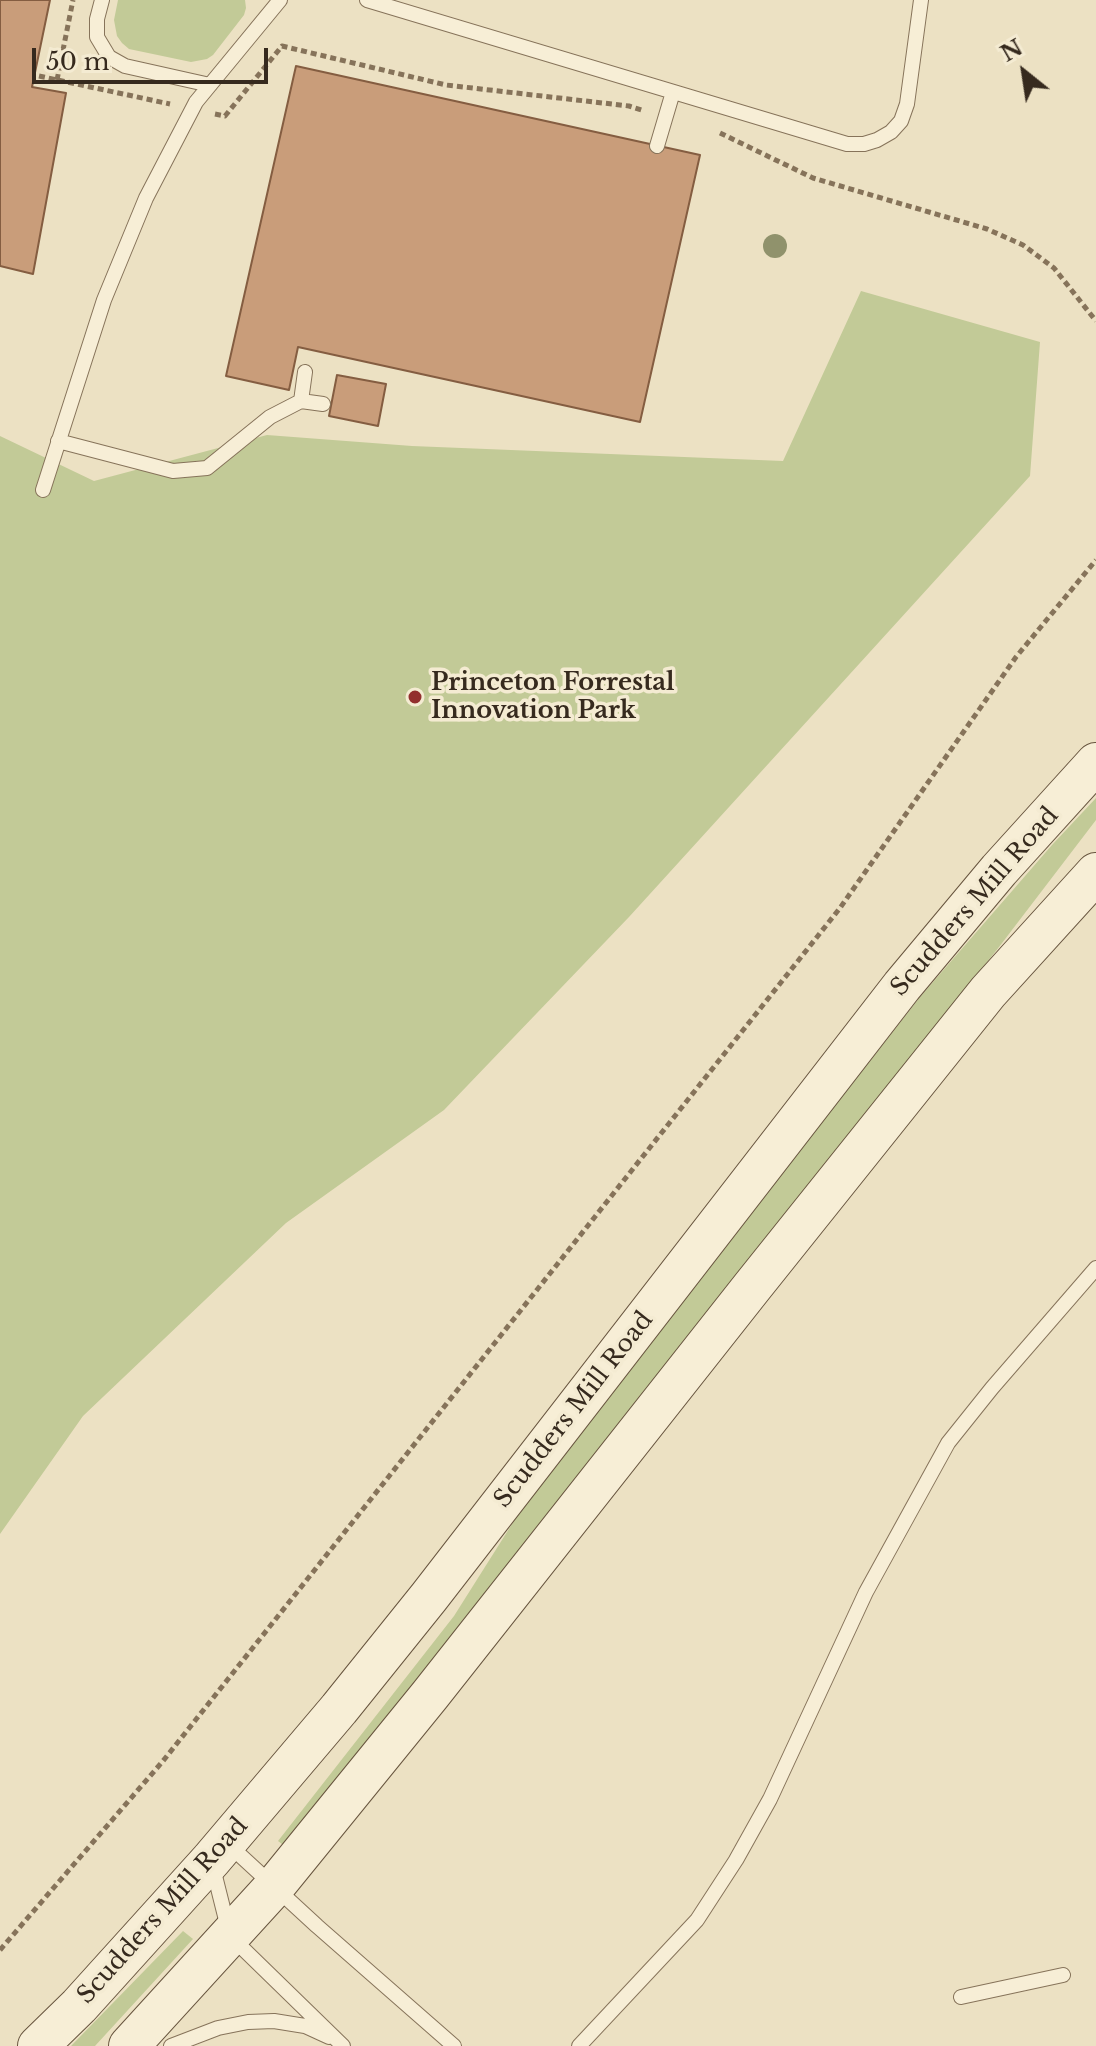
<!DOCTYPE html>
<html>
<head>
<meta charset="utf-8">
<style>
  body { margin:0 }
  #map { position:relative; width:1096px; height:2046px; overflow:hidden; background:#ece1c3; font-family:"Libre Baskerville",serif }
  canvas { display:block }
  .north { position:absolute; left:984px; top:32px; width:80px; height:80px; -webkit-text-stroke:6px #f4ebd2; paint-order:stroke; rotate:330deg; font-size:22px; font-weight:700; line-height:32px; text-align:center; color:#362a1e }
  .north::after { content:''; display:block; margin:auto; width:28px; height:36px; background:#362a1e; clip-path:polygon(50% 0,100% 100%,50% 72%,0 100%) }
  .scale { position:absolute; left:32px; top:48px; width:236px; height:36px; box-sizing:border-box; border:4px solid #362a1e; border-top:0; padding-left:10px; font-size:24px; line-height:28px; white-space:nowrap; color:#362a1e; -webkit-text-stroke:6px #f4ebd2; paint-order:stroke }
</style>
</head>
<body>
<div id="map">
<canvas width="1096" height="2046"></canvas>
<div class="north">N</div>
<div class="scale">50 m</div>
</div>
<script>
const context = document.querySelector('canvas').getContext('2d');
context.lineJoin = 'round';
function fill(path, color) { context.fillStyle = color; context.fill(path, 'evenodd'); }
const shape = rows => new Path2D(rows.map(r => 'M' + r).join(''));
function strokePath(path, color, width, dash) { context.strokeStyle = color; context.lineWidth = width; context.lineCap = dash ? 'butt' : 'round'; context.setLineDash(dash || []); context.stroke(path); }
function drawText(font, color, halo, rows, align = 'center') {
  context.font = font + ' "Libre Baskerville",serif'; context.lineWidth = 7; context.setLineDash([]); context.textBaseline = 'middle'; context.strokeStyle = halo; context.fillStyle = color; for (const [text, x, y, turn = 0] of rows) {
    context.save(); context.translate(x, y); context.rotate((+turn || 0) * Math.PI / 180); context.textAlign = isNaN(turn) ? turn : align; if (halo) context.strokeText(text, 0, 0); context.fillText(text, 0, 0); context.restore();
  }
}
fill(shape([
  [118,0,245,0,246,8,244,15,213,55,207,59,191,62,129,49,122,43,117,36,114,20],
  [861,291,1040,342,1030,476,629,917,444,1110,286,1223,83,1416,0,1534,0,436,94,481,267,435,412,446,783,461],
  [1096,798,1096,820,999,947,287,1848,278,1841,454,1616,531,1494,920,997,1052,845],
  [183,1931,193,1939,95,2046,71,2046]
]), '#c2ca97');
const building = shape([
  [0,0,50,0,32,87,66,93,33,274,0,266,0,0],
  [296,66,700,155,640,422,298,347,289,390,226,376,296,66],
  [337,375,386,384,378,426,329,416,337,375]
]);
fill(building, '#c99d7a');
strokePath(building, '#845d41', 2);
const service = shape([
  [102,0,97,19,97,37,109,57,125,66,210,85],
  [367,0,847,144,864,144,877,140,891,132,901,121,907,104,921,0],
  [657,146,673,92],
  [301,401,305,372],
  [58,441,173,471,207,468,270,417,301,401,323,404],
  [43,490,104,300,146,198,196,102,280,0],
  [229,1845,317,1926,454,2046],
  [213,1868,230,1936,343,2046],
  [961,1997,1063,1975],
  [171,2046,218,2028,248,2022,274,2021,305,2026,329,2037],
  [579,2046,697,1920,736,1860,770,1799,866,1592,948,1443,992,1388,1096,1268]
]);
const secondary = shape([
  [38,2046,79,2006,211,1860,339,1709,429,1597,902,986,999,870,1096,763],
  [129,2046,274,1887,430,1695,752,1287,988,992,1096,873]
]);
strokePath(service, '#86735a', 16);
strokePath(secondary, '#67543e', 42);
strokePath(shape([
  [39,76,170,104],
  [57,80,73,0],
  [215,114,225,116,282,46,446,85,629,106,645,111],
  [720,133,813,178,987,229,1023,245,1054,268,1096,321],
  [0,1950,163,1761,840,908,1016,657,1096,560]
]), '#86735a', 5, [6, 4]);
strokePath(service, '#f7eed6', 14);
strokePath(secondary, '#f7eed6', 40);
context.fillStyle = '#90926c';
for (const [x, y] of [
  [775,246]
]) { context.beginPath(); context.arc(x, y, 12, 0, 2 * Math.PI); context.fill(); }
for (const [x, y, r, color] of [
  [415,697,8,"#922f2d"]
]) { const dot = new Path2D(); dot.arc(x, y, r, 0, 2 * Math.PI); context.fillStyle = color; context.fill(dot); strokePath(dot, '#f4ebd2', 3); }
drawText('bold 24px', '#362a1e', '#f4ebd2', [
  ["Princeton Forrestal",431,683],
  ["Innovation Park",431,711]
], 'left');
drawText('24px', '#362a1e', '#f4ebd2', [
  ["Scudders Mill Road",975,902,-49],
  ["Scudders Mill Road",574,1410,-52],
  ["Scudders Mill Road",163,1911,-48]
]);
</script>
</body>
</html>
